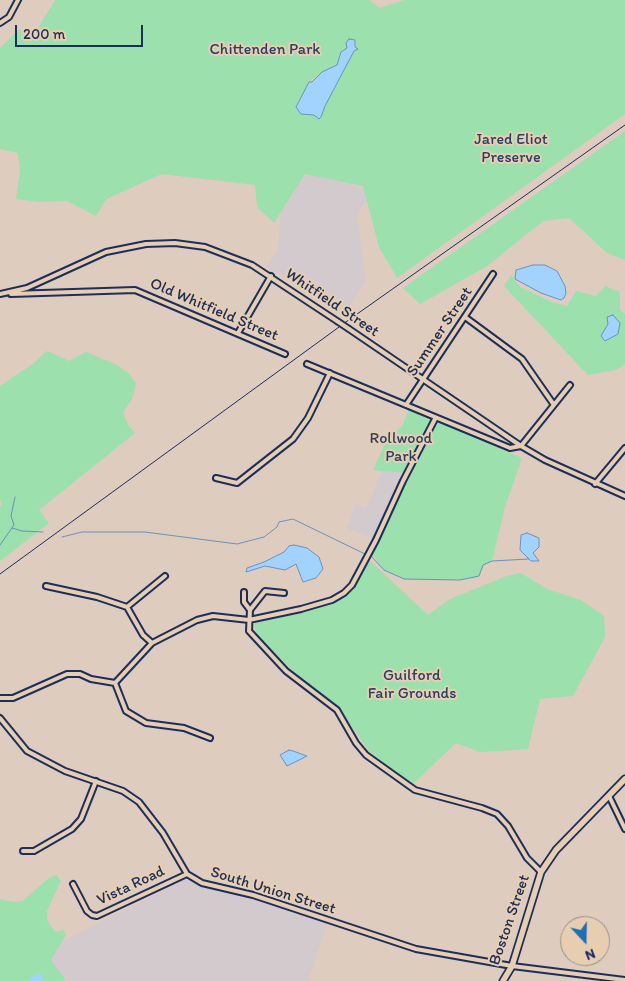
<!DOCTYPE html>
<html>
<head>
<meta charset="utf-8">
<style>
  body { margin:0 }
  #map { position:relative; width:625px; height:981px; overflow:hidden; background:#deccbe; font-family:Itim,sans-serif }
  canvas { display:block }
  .north { position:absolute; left:560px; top:916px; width:50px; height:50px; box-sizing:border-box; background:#e8ceb0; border:1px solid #968e8f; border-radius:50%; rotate:159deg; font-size:14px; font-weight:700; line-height:20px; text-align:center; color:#1b2f5e }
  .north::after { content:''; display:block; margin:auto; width:18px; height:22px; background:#1f6fb2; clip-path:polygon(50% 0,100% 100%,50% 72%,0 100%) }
  .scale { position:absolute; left:15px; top:25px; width:128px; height:22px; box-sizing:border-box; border:2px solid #1b2f5e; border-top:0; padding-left:6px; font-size:15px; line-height:18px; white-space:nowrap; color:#1b2f5e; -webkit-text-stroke:4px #e8ceb0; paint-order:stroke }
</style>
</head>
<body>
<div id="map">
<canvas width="625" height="981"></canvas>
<div class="north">N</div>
<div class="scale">200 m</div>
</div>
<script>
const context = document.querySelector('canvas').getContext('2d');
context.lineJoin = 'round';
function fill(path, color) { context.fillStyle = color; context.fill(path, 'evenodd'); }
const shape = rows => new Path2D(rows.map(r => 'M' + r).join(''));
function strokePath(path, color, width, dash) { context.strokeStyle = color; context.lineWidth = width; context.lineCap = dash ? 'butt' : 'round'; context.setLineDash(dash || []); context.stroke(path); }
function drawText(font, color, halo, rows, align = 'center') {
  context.font = font + ' Itim,sans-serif'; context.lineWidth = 4; context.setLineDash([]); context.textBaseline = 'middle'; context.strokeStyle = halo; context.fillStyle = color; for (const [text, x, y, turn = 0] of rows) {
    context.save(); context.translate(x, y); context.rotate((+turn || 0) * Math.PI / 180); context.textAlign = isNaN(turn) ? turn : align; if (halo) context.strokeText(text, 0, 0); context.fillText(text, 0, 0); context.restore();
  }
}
fill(shape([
  [314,175,340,177,371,194,357,214,366,280,348,308,266,267,278,251,280,216,302,177],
  [382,471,407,473,376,540,346,528,356,504,366,508],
  [190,877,206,887,244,894,327,922,308,981,58,981,46,961,63,941]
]), '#d3cace');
fill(shape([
  [55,0,369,0,380,8,404,0,625,0,625,114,397,278,379,247,363,186,305,174,274,223,257,207,255,185,162,174,106,199,96,216,67,201,39,202,16,199,20,171,18,153,0,149,0,48,18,30,37,30],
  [350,39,357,49,354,51,325,106,314,115,301,114,297,103,309,82,322,72,337,65,341,52,347,48,346,43],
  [625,131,625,260,607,253,569,218,543,221,487,266,420,304,403,288],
  [511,275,520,287,552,302,567,306,576,291,596,296,605,286,620,292,620,310,625,314,625,364,616,370,588,375,504,286],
  [47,351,69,361,86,352,117,365,128,373,136,383,132,399,123,412,128,425,135,433,39,510,49,523,0,561,0,507,2,504,0,500,0,386,34,363],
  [410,407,522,458,505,507,492,561,484,565,479,576,476,578,460,580,404,579,384,570,375,558,369,555,407,473,373,470,388,438,402,426],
  [370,561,428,615,450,599,507,576,521,573,547,589,581,600,604,616,605,637,573,696,540,699,528,749,480,752,456,743,412,785,369,751,338,706,293,671,257,635,254,624,345,598],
  [56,875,61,881,47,911,47,920,55,932,63,930,66,935,51,960,66,981,0,981,0,899,13,902,23,901,49,878]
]), '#9be0ad');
const water = shape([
  [349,39,355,40,355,47,358,49,354,51,325,106,321,117,319,119,314,115,301,114,296,107,309,82,312,82,322,72,337,65,341,52,347,48,346,43,349,39],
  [533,265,545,265,557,271,565,286,566,293,564,298,561,300,541,293,515,279,516,270,533,265],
  [613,315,620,323,618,334,605,341,601,336,608,324,607,317,613,315],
  [527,533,539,538,539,547,533,553,539,561,531,561,520,550,521,535,527,533],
  [294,545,307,548,319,557,323,569,316,578,303,582,296,564,285,570,265,566,246,572,247,568,264,562,284,552,289,546,294,545],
  [289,750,293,751,307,756,287,766,280,755,289,750]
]);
fill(water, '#a2d3ff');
strokePath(water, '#6c91bf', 1);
strokePath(shape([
  [12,528,22,531,43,532],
  [62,537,82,532,145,532,237,544,264,537,277,527,279,522,293,519,365,554],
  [0,545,14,525,11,516,15,497],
  [371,556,384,570,404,579,460,580,479,576,483,565,492,561,529,559]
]), '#6c91bf', 1);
strokePath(shape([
  [33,981,39,978]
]), '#a2d3ff', 8);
const minor = shape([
  [0,23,9,17,18,0],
  [0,294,27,288,106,252,146,244,175,243,205,247,252,265,337,321],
  [11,294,135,290,285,354],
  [465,317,522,359,554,405],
  [349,329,521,446,545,460,625,496],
  [238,333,271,276],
  [307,364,510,448,521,446,570,385],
  [406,405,493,274],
  [216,478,237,483,293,439,308,418,330,373],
  [595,484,625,448],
  [46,586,97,597,127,607,143,635,152,643],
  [244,592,244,602,250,610,249,631,286,671,337,710,356,743,366,755,415,790,482,808,497,814,508,826,527,858,541,872],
  [127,607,165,576],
  [250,610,265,591,284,593],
  [115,683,126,711,146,723,184,728,210,738],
  [0,698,13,698,67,674,80,674,91,679,115,683,152,643,197,620,213,616,249,620,301,609,332,600,344,593,352,585,376,540,403,481,435,419],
  [0,718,27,751,65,771,123,791,139,802,163,833,187,874,202,883,253,895,416,949,512,966,625,980],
  [609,796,625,829],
  [23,851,34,851,72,829,81,819,96,781],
  [73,884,87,911,92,915,97,916,187,874]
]);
const secondary = shape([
  [503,981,512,966,541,872,556,850,625,779]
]);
strokePath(minor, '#1b2f5e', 8);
strokePath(secondary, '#1b2f5e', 9);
strokePath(minor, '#e8ceb0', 4);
strokePath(secondary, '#e8ceb0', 5.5);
strokePath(shape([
  [0,574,350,319,625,125]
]), '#1b2f5e', 1);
const minorBridge = shape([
  [337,321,349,329]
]);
strokePath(minorBridge, '#1b2f5e', 8, []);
strokePath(minorBridge, '#e8ceb0', 4);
drawText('16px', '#284166', '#e8ceb0', [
  ["Chittenden Park",265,50],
  ["Jared Eliot",511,140],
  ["Preserve",511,158],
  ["Rollwood",401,439],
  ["Park",401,457],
  ["Guilford",412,676],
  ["Fair Grounds",412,694]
]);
drawText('16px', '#1b2f5e', '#e8ceb0', [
  ["Whitfield Street",332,303,34],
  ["Old Whitfield Street",214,310,23],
  ["Summer Street",440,332,-56],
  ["Vista Road",131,886,-25],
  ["South Union Street",273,891,17],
  ["Boston Street",510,920,-71]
]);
</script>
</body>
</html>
